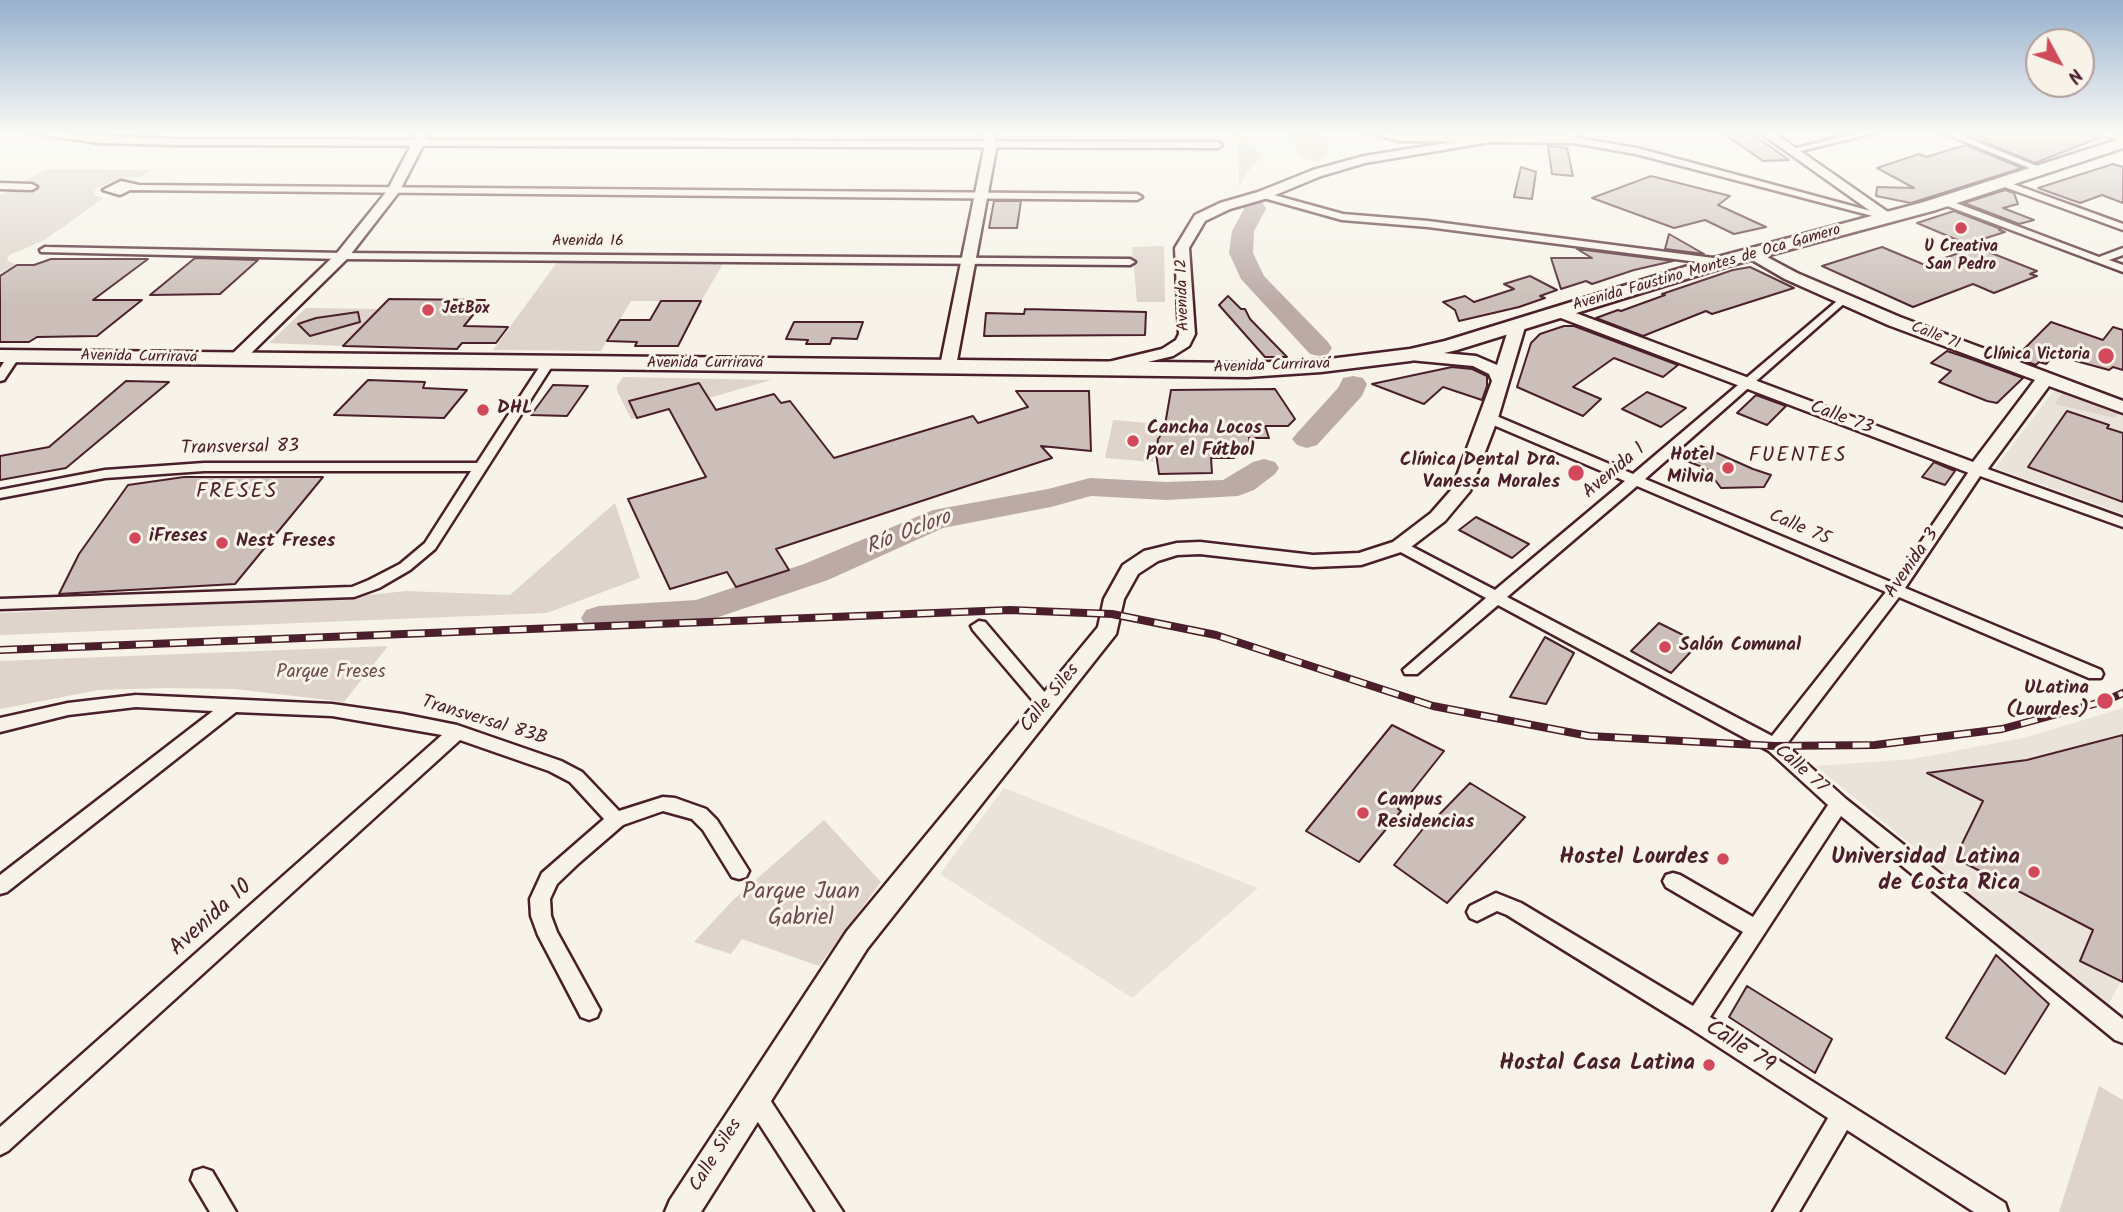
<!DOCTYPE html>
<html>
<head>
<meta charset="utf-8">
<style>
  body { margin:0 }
  #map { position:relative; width:2123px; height:1212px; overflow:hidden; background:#f7f3e8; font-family:Kalam,sans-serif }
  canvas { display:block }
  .north { position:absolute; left:2025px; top:28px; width:70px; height:70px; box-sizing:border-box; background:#f7f3e8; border:2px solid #b29e9c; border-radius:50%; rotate:131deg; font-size:19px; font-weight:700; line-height:28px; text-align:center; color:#4a1f2b }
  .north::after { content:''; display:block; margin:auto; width:24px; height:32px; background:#d1495b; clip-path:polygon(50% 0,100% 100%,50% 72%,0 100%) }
</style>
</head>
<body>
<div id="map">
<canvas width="2123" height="1212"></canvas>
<div class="north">N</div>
</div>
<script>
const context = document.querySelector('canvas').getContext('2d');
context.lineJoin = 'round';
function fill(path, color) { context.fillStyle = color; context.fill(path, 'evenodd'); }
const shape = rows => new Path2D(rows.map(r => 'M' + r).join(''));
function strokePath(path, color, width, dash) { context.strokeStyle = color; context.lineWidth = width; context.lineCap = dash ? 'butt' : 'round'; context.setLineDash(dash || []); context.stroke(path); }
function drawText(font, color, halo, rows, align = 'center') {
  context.font = font + ' Kalam,sans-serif'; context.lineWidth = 6; context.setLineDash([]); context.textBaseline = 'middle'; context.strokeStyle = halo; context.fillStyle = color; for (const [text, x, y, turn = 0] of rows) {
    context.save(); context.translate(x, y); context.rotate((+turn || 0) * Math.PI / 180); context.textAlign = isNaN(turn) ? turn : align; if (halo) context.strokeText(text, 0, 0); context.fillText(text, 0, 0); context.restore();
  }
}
fill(shape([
  [2054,390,2066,391,2123,413,2123,514,1995,468],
  [2123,708,2123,978,2107,1007,1816,766,1913,759,2027,737],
  [1004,788,1258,888,1132,998,940,874]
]), '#eae3da');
fill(shape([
  [1222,132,1244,132,1262,157,1248,171,1239,187,1238,146,1235,138],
  [1284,132,1322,132,1330,152,1320,161,1302,158],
  [47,169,152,170,141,177,122,179,97,188,93,192,95,195,104,198,43,241,9,255,7,260,17,265,0,273,0,195,22,185,22,182],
  [1164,246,1165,302,1137,302,1132,247],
  [558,261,724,262,701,301,631,301,601,351,493,350],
  [306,308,379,309,343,346,269,343],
  [623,377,771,380,709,398,699,383,629,401,637,418,631,419,617,391,617,386],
  [2062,393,2085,398,2120,411,2115,418,2055,404],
  [1113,420,1160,424,1153,462,1105,458],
  [615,503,640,578,547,613,0,635,0,613,359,596,406,591,510,595],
  [388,646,344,702,235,689,166,688,99,690,0,709,0,661],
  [824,820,881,882,819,966,742,939,731,954,694,942,734,899],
  [2099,1086,2123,1100,2123,1212,2059,1212]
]), '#ded4cc');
fill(shape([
  [1252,197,1260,198,1266,209,1254,231,1253,253,1264,276,1328,342,1332,348,1328,354,1319,356,1310,354,1241,279,1229,253,1232,231,1244,209,1241,203,1244,198,1252,197],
  [1353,376,1363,378,1367,384,1362,396,1317,445,1307,448,1297,445,1292,439,1297,433,1338,388,1343,378,1353,376],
  [1264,459,1275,462,1279,468,1275,474,1254,490,1238,496,1166,500,1091,496,1051,507,943,528,828,580,698,624,599,630,586,626,581,618,586,610,599,606,696,600,804,564,933,510,1048,489,1090,478,1166,482,1223,480,1253,462,1264,459]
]), '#bcaaa7');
const building = shape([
  [1976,132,2093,132,2101,137,2035,163,1982,141,1988,139,1976,135,1976,132],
  [1751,133,1789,160,1763,161,1724,134,1751,133],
  [1966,145,2022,168,1911,203,1876,196,1877,187,1914,188,1877,168,1919,154,1926,157,1966,145],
  [1548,146,1567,148,1573,176,1552,174,1548,146],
  [2113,164,2123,167,2123,203,2102,195,2080,203,2038,188,2113,164],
  [1521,167,1536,172,1532,199,1514,197,1521,167],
  [1651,176,1730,196,1718,205,1766,227,1734,234,1705,220,1674,228,1592,198,1651,176],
  [2005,190,2014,193,2018,204,2003,208,2034,220,2019,224,1964,203,2005,190],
  [994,201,1021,201,1017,228,989,228,994,201],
  [1954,211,2001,229,1999,230,2005,232,1967,244,1917,223,1954,211],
  [1669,234,1704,254,1665,249,1669,234],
  [1882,247,1925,265,1976,247,2037,271,2030,274,2037,276,1994,293,1973,284,1913,307,1822,266,1882,247],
  [1577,249,1673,261,1634,270,1592,284,1586,281,1561,289,1551,258,1592,258,1577,249],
  [195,258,258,260,220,294,150,295,195,258],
  [51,259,148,259,93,300,142,300,97,336,37,337,29,342,0,342,0,276,17,265,34,265,51,259],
  [1750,267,1794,288,1712,314,1706,311,1643,336,1596,318,1618,310,1621,311,1665,295,1662,294,1733,270,1750,267],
  [1530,276,1557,290,1540,296,1545,298,1519,307,1459,321,1455,310,1443,302,1465,296,1474,302,1514,289,1504,284,1530,276],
  [1228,296,1241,309,1245,309,1250,319,1287,357,1265,357,1219,305,1228,296],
  [389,299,485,300,464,326,508,327,496,343,462,343,457,349,343,346,389,299],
  [661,301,701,301,678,346,635,346,637,342,607,341,620,320,650,320,661,301],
  [1025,309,1146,312,1145,335,984,336,986,313,1024,314,1025,309],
  [358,312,360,322,310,336,298,324,316,318,358,312],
  [794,322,863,322,857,339,832,338,830,344,806,344,808,340,786,339,794,322],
  [2051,322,2103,340,2113,327,2123,330,2123,370,2113,367,2109,370,2054,355,2046,364,2039,362,2036,365,2015,358,2051,322],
  [1564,326,1574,326,1678,365,1663,377,1614,358,1573,387,1601,399,1583,416,1517,387,1531,343,1540,334,1564,326],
  [1947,351,1974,360,2023,378,1997,403,1987,401,1939,382,1951,371,1931,363,1947,351],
  [1452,367,1472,369,1487,376,1487,386,1482,400,1443,387,1424,404,1372,384,1452,367],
  [368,380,425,382,423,388,467,390,444,418,334,415,368,380],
  [126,381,169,382,66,468,0,480,0,456,49,447,126,381],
  [699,383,716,410,774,394,781,403,790,401,834,458,973,416,978,423,1028,407,1016,391,1089,391,1091,451,1041,446,1052,458,776,549,789,570,736,587,727,572,670,589,628,499,706,477,669,409,637,418,629,401,699,383],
  [553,385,588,386,567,416,531,415,553,385],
  [1275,389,1295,419,1288,426,1265,426,1269,438,1249,438,1251,449,1231,450,1234,458,1211,458,1212,473,1159,474,1156,453,1158,439,1164,431,1171,390,1275,389],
  [1647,392,1686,408,1661,427,1622,409,1647,392],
  [1756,395,1786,406,1767,425,1737,413,1756,395],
  [2067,411,2109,425,2107,428,2123,433,2123,502,2028,467,2067,411],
  [1701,446,1753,469,1771,475,1764,487,1721,488,1707,469,1687,461,1701,446],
  [1934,462,1955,471,1945,485,1922,477,1934,462],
  [184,477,323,477,235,584,59,594,79,554,128,485,184,477],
  [1476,517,1529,544,1512,558,1459,530,1476,517],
  [1659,623,1699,643,1671,673,1631,651,1659,623],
  [1545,637,1574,653,1546,704,1510,697,1545,637],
  [1392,725,1444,751,1398,809,1401,811,1359,862,1306,831,1392,725],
  [2123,735,2123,982,2080,961,2093,930,1955,858,1983,801,1927,773,2027,760,2123,735],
  [1470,783,1525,817,1447,903,1394,865,1426,825,1428,826,1470,783],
  [1996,955,2049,1004,2005,1074,1946,1038,1996,955],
  [1747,986,1832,1039,1815,1073,1729,1017,1747,986]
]);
fill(building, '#ccbfb9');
strokePath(building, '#4a1f2b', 2);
const minor = shape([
  [26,132,176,139,1218,142,1222,145,1218,148,176,145,98,143,26,132],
  [1364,132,1400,135,1490,136,1494,139,1490,142,1400,141,1364,132],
  [1861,132,1877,132,1793,153,1789,150,1861,132],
  [1941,132,1953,132,2047,170,2039,172,1941,132],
  [2095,132,2109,132,2123,136,2123,142,2095,132],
  [1571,137,1637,148,1893,217,1888,220,1636,154,1568,142,1568,138,1571,137],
  [2002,180,2123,224,2123,230,1999,185,1997,183,2002,180],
  [121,181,139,185,1137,194,1142,197,1137,200,130,190,120,195,103,190,121,181],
  [0,183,32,184,37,187,32,190,0,189,0,183],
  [1263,192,1343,214,1428,221,1721,259,1726,262,1721,265,1428,227,1342,220,1260,197,1258,195,1263,192],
  [1942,200,1948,200,2099,257,2123,248,2123,255,2109,260,2123,265,2123,272,1942,204,1942,200],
  [45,247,342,253,1130,259,1135,262,1130,265,342,259,41,252,40,250,45,247],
  [1843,296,1849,299,1847,301,1645,479,1893,583,1972,467,1982,467,2123,518,2123,527,1980,476,1905,588,2101,670,2103,674,2101,678,2089,678,1899,597,1786,745,1846,799,2123,1019,2123,1043,2115,1040,1841,816,1710,1017,2005,1203,2008,1212,1974,1212,1847,1130,1799,1212,1773,1212,1828,1118,1688,1027,1507,915,1497,911,1477,921,1470,918,1467,912,1470,906,1496,893,1521,903,1693,1006,1743,932,1666,887,1663,881,1666,875,1673,873,1680,875,1753,917,1828,805,1769,751,1498,605,1417,674,1405,674,1403,670,1486,598,1395,549,1393,546,1395,543,1405,543,1495,590,1625,481,1484,421,1484,415,1494,415,1633,474,1843,296],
  [1637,486,1886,592,1772,736,1507,597,1637,486],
  [14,352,20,356,4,380,0,381,0,368,10,353,14,352],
  [548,359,554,363,435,549,410,570,379,588,354,597,0,609,0,599,352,587,369,580,400,564,425,543,471,471,204,471,105,478,0,498,0,490,105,470,204,463,477,463,542,363,548,359],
  [979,621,985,622,1053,702,1056,706,1053,710,1041,710,973,630,971,626,979,621],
  [136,695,332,704,402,714,457,725,561,761,582,772,619,811,663,797,675,798,706,809,717,820,749,871,746,877,739,879,732,877,703,830,692,819,663,811,623,825,579,863,557,884,550,899,551,916,557,932,600,1010,597,1017,589,1020,581,1017,538,935,531,916,530,899,542,873,604,819,570,782,549,771,460,740,8,1151,0,1155,0,1127,442,735,332,716,236,712,7,892,0,894,0,875,213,711,136,707,68,715,0,732,0,718,68,703,136,695],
  [755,1086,763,1089,843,1212,816,1212,747,1105,743,1097,747,1089,755,1086],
  [203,1168,212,1171,236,1212,210,1212,191,1180,194,1171,203,1168]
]);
const tertiary = shape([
  [418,132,430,132,399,192,347,259,242,362,230,362,228,359,230,356,337,253,387,191,418,132],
  [982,132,994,132,997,144,956,366,948,371,940,366,985,144,982,132],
  [1562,132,1574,132,1577,140,1571,143,1490,142,1365,163,1321,176,1268,198,1230,209,1205,221,1189,248,1195,334,1189,346,1173,356,1110,371,1102,366,1104,363,1162,349,1176,340,1179,334,1175,248,1195,215,1220,203,1258,192,1313,170,1364,156,1490,136,1564,136,1562,132],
  [1759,132,1773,132,1895,217,1893,220,1883,220,1759,132],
  [1517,322,1525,327,1498,418,1470,491,1445,521,1407,550,1361,565,1313,567,1200,554,1177,555,1158,561,1138,574,1124,599,1116,634,867,949,701,1212,665,1212,670,1200,847,931,1098,627,1104,599,1123,565,1144,551,1177,543,1200,542,1313,555,1359,553,1393,542,1431,513,1452,489,1492,381,1489,374,1473,366,1410,360,1402,355,1410,350,1476,356,1497,365,1509,327,1517,322]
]);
const secondary = shape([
  [1752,249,1797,273,1900,317,2123,401,2123,413,2049,386,1984,474,1977,476,1553,315,1551,312,1559,307,1565,309,1973,462,2035,380,1888,325,1785,279,1747,257,1744,254,1747,251,1752,249]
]);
const trunk = shape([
  [2123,138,2123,148,1936,210,1728,266,1457,350,1410,361,1321,372,1247,377,0,362,0,350,1247,363,1321,360,1410,349,1445,341,1714,258,1924,202,2123,138]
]);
strokePath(minor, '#4a1f2b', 5);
strokePath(tertiary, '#4a1f2b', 5);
strokePath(secondary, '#4a1f2b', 5);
strokePath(trunk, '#4a1f2b', 5);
fill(minor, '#f7f3e8');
fill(tertiary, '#f7f3e8');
fill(secondary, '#f7f3e8');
fill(trunk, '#f7f3e8');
const rail = shape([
  [0,650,1010,610,1112,614,1216,635,1433,706,1589,736,1775,746,1875,745,2002,729,2105,701,2123,693]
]);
strokePath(rail, '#4a1f2b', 8);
strokePath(rail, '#f7f3e8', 5, [17]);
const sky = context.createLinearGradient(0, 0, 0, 302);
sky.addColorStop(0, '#96b0ce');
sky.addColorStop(0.44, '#fbfaf5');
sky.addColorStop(1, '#fbfaf500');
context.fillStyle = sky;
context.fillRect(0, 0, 2123, 302);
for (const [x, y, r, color] of [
  [1961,228,7,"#d1495b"],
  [428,310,7,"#d1495b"],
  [2106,356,9,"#d1495b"],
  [483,410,7,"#d1495b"],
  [1133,441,7,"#d1495b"],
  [1728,468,7,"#d1495b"],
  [1576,473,9,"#d1495b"],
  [135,538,7,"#d1495b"],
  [222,543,7,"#d1495b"],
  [1665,647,7,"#d1495b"],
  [2105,701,9,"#d1495b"],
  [1363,813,7,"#d1495b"],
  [1723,859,7,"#d1495b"],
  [2034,872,7,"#d1495b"],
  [1709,1065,7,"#d1495b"]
]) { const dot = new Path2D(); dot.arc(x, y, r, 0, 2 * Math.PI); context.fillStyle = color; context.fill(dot); strokePath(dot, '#f7f3e8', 2.5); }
drawText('16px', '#4a1f2b', '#f7f3e8', [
  ["Avenida 16",588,242],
  ["Avenida Faustino Montes de Oca Gamero",1707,269,-16],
  ["Avenida 12",1184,295,-92],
  ["Calle 71",1935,337,21],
  ["Avenida Curriravá",139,358,1],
  ["Avenida Curriravá",705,364],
  ["Avenida Curriravá",1272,367,-2]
]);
drawText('bold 16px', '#4a1f2b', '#f7f3e8', [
  ["U Creativa",1961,248],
  ["San Pedro",1961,266],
  ["JetBox",442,310,"left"],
  ["Clínica Victoria",2090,356,"right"]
]);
drawText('bold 19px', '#4a1f2b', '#f7f3e8', [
  ["DHL",497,410],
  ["Cancha Locos",1147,430],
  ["por el Fútbol",1147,452],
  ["Hotel",1714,457,"right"],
  ["Milvia",1714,479,"right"],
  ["Clínica Dental Dra.",1560,462,"right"],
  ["Vanessa Morales",1560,484,"right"],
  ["iFreses",149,538],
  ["Nest Freses",236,543],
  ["Salón Comunal",1679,647],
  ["ULatina",2089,690,"right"],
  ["(Lourdes)",2089,712,"right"],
  ["Campus",1377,802],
  ["Residencias",1377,824]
], 'left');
drawText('19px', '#4a1f2b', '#f7f3e8', [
  ["Calle 73",1841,419,20],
  ["Transversal 83",240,449,-1],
  ["Avenida 1",1615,472,-40],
  ["Calle 75",1799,529,23],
  ["Avenida 3",1913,564,-55],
  ["Calle Siles",1051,699,-51],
  ["Transversal 83B",484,722,17],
  ["Calle 77",1800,770,41],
  ["Calle Siles",717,1156,-58]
]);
drawText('19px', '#6f4c53', '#f7f3e8', [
  ["Parque Freses",331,674]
]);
context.letterSpacing = '2px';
drawText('21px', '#4a1f2b', '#f7f3e8', [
  ["FUENTES",1798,457],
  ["FRESES",237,493]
]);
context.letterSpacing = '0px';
drawText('italic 21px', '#6c4950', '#f7f3e8', [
  ["Río Ocloro",909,534,-21]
]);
drawText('bold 23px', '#4a1f2b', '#f7f3e8', [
  ["Hostel Lourdes",1709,859],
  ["Universidad Latina",2020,859],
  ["de Costa Rica",2020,885],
  ["Hostal Casa Latina",1695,1065]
], 'right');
drawText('23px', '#6f4c53', '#f7f3e8', [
  ["Parque Juan",801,894],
  ["Gabriel",801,920]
]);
drawText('23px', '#4a1f2b', '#f7f3e8', [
  ["Avenida 10",212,919,-42],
  ["Calle 79",1739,1048,33]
]);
</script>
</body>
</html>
